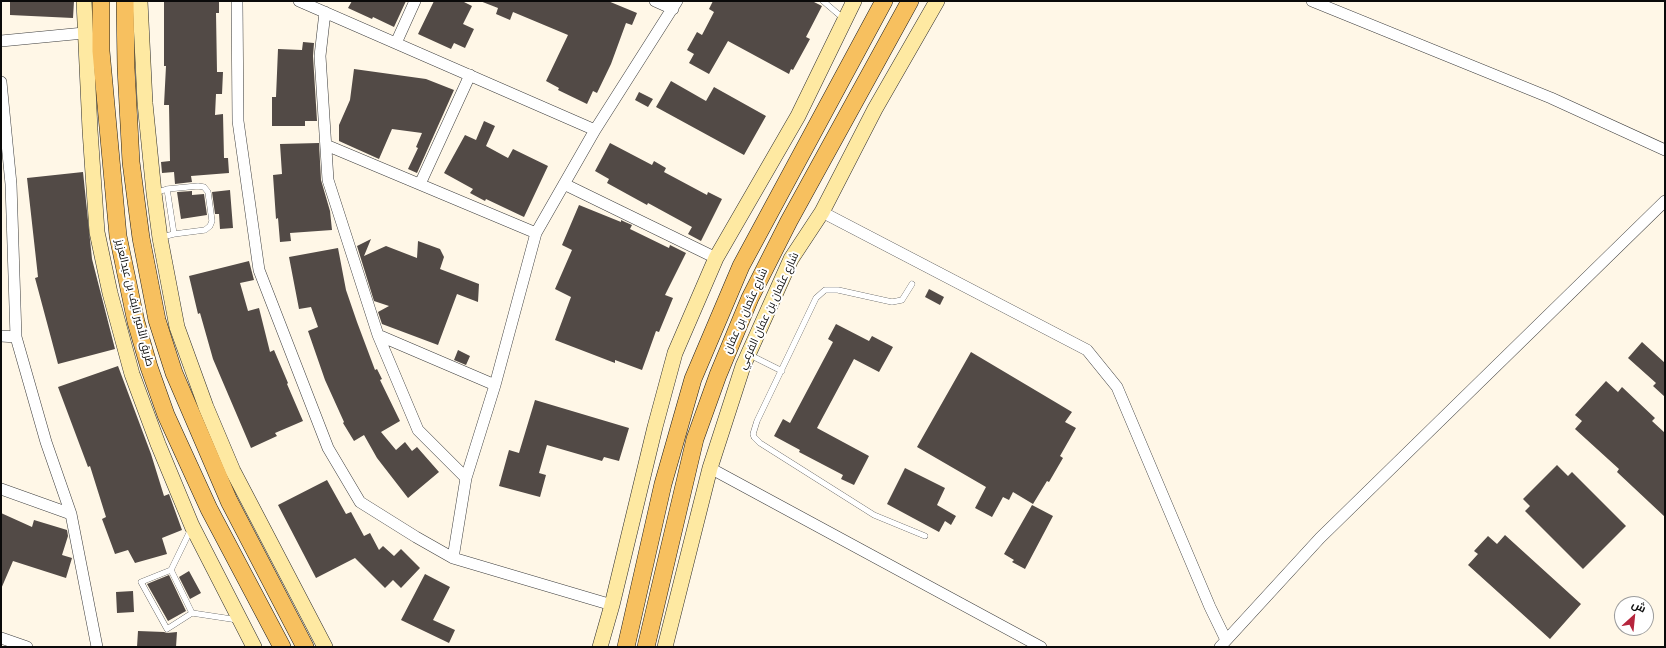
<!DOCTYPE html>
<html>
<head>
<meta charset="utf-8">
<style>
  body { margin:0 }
  #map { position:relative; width:1666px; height:648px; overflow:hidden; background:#fff7e7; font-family:"Times New Roman",Cairo,serif }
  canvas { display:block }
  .frame { position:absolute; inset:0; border:2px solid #0a0a0a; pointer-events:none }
  .north { position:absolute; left:1614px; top:596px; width:40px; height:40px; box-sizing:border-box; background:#fff; border:1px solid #9d9d9d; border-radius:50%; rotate:27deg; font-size:11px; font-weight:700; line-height:16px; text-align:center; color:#0a0a0a }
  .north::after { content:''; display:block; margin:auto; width:14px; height:18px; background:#b6253d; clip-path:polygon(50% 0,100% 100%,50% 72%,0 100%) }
</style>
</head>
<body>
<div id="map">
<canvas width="1666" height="648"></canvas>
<div class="frame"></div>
<div class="north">ش</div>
</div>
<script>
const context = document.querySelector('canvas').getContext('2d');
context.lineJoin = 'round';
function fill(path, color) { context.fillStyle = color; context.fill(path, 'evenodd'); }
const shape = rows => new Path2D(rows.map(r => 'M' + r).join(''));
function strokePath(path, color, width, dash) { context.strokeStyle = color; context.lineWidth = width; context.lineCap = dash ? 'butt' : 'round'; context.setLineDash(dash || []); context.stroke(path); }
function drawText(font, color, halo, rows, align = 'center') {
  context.font = font + ' "Times New Roman",Cairo,serif'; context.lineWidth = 4; context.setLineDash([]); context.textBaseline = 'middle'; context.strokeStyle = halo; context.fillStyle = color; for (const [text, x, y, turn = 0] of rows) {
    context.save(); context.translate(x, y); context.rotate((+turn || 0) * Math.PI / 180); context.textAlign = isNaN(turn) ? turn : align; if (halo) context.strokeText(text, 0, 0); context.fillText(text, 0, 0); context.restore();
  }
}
fill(shape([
  [10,1,74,1,73,18,10,15],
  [164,1,219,1,219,13,216,13,217,72,223,72,222,94,216,94,215,115,223,114,224,158,228,158,229,173,191,176,192,182,175,184,174,172,162,173,161,162,170,161,169,105,164,105,166,66,164,66],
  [352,1,406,1,394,27,373,17,372,19,348,8],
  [434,1,462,1,472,6,463,24,474,29,465,48,454,43,451,49,418,34],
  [480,1,608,1,637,13,632,25,626,23,611,64,597,93,593,91,587,104,558,90,559,88,546,81,568,35,513,12,510,20,496,14,498,8],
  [713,1,812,1,822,6,806,37,810,39,793,70,791,69,789,74,728,41,709,74,689,63,694,54,687,50,697,32,702,35,714,12,709,9],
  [303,42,314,43,313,56,317,121,305,121,305,126,272,126,272,97,276,97,278,49,302,50],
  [354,69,426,79,454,90,417,173,408,169,418,148,416,147,422,133,392,129,379,159,339,141,339,125,350,100],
  [671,81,706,101,714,87,766,116,744,155,656,107],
  [639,92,653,99,648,107,635,100],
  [484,121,495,126,486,146,508,158,513,149,548,166,524,217,486,199,485,201,470,193,473,189,444,173,465,135,476,140],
  [319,143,321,180,330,211,332,230,290,233,291,241,280,242,278,218,276,219,273,175,282,174,280,144],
  [610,143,652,165,654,161,666,168,664,172,707,195,708,192,722,199,701,241,688,234,692,227,648,203,647,205,607,183,609,179,595,171],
  [83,172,92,259,115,349,58,364,35,278,38,277,27,178],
  [230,190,233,228,220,229,219,214,215,214,212,192],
  [192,191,192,195,204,194,207,215,181,219,177,192],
  [579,205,621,222,621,220,625,222,632,225,630,229,669,248,670,245,686,253,665,295,673,298,659,332,656,331,642,370,615,360,615,363,555,340,571,297,555,289,572,250,562,245],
  [371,239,364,256,386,246,417,258,418,241,440,249,444,257,440,269,479,284,478,302,457,294,438,345,382,324,378,312,389,306,374,301,357,246],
  [338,248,346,290,357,322,375,370,377,369,382,379,380,380,400,421,381,432,396,450,405,442,412,451,417,447,439,472,408,498,377,458,364,435,354,441,343,423,344,422,325,380,308,331,318,327,311,307,299,309,289,257],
  [249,261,254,280,240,283,248,311,259,308,270,352,274,350,288,383,287,384,303,421,275,433,277,436,251,448,213,359,200,313,198,314,189,276],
  [929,289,944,297,940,305,925,297],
  [836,324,869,341,872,336,893,347,879,372,854,359,817,428,869,456,854,485,841,479,843,475,799,452,800,450,774,436,783,419,790,423,833,342,828,339],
  [1642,342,1665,363,1665,397,1653,386,1656,383,1628,358],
  [458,350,470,356,466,365,454,360],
  [971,352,1072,412,1065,422,1076,428,1060,456,1063,458,1049,482,1047,481,1033,504,1013,492,1009,500,1003,497,992,517,975,508,986,487,917,447],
  [118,366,151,454,164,496,169,494,182,530,162,538,167,554,135,563,128,550,115,554,102,519,106,517,90,466,88,467,58,387],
  [1606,381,1618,392,1622,387,1655,418,1652,421,1665,433,1665,517,1617,472,1619,469,1575,429,1582,421,1575,415],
  [535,400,629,428,619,461,604,457,602,461,547,445,539,473,546,475,540,497,499,486,509,450,519,453],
  [1557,465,1568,476,1572,472,1626,526,1583,569,1525,511,1530,506,1523,499],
  [905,468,945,488,937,505,956,516,951,525,945,521,939,532,887,504],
  [327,480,346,514,351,512,364,536,370,533,379,550,383,546,394,556,401,549,420,568,401,588,393,580,385,588,355,558,316,578,278,505],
  [1032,505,1053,516,1025,569,1012,562,1014,560,1004,554],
  [1,513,32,527,34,520,67,530,68,536,62,555,72,558,66,578,13,561,1,589],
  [1505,535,1581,604,1550,639,1468,565,1478,554,1474,551,1488,536,1497,544],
  [189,571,201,593,190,599,179,577],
  [425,574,450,587,433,620,455,630,449,643,401,620],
  [169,575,186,611,168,621,147,584],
  [133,591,134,612,117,613,116,592],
  [138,631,164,632,167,633,177,632,176,647,137,647]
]), '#524a46');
const lane = shape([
  [823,1,844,19],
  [167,189,174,234],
  [155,193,167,189,198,186,204,187,208,192,212,221,210,226,205,230,174,234,162,237],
  [912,284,902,300,892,302,838,290,825,290,816,298,757,421,753,434,754,437,760,443,874,515,925,536],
  [748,354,782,371],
  [191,529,171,570,141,582,167,629,192,613,238,620],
  [171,570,192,613]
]);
const street = shape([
  [237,1,238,121,259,270,328,448,360,502,416,537,453,558,612,605],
  [299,1,595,130],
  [655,1,673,9],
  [1312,1,1551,98,1665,150],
  [325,12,320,56,328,180,378,335,418,430,466,478],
  [1,41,84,33],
  [396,43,415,1],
  [1,82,11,184,16,337,46,442,71,514,97,647],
  [326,145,536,233],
  [420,184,470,75],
  [564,184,716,258],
  [822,212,1087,350,1117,387,1210,607,1226,640],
  [378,335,495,385],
  [1,336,16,337],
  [710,468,1041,647],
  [1,489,71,514],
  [453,558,466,478,495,385,536,233,595,130,677,1],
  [1,638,27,647],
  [1220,647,1320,538,1665,201]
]);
const secondary = shape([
  [84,1,90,130,97,232,110,293,132,374,158,444,192,526,254,647],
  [140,1,145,103,154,193,160,238,177,327,206,407,233,471,325,647],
  [600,647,612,605,655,427,675,353,716,258,798,116,854,1],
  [665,647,710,468,743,366,791,259,822,212,875,109,937,1]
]);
const primary = shape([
  [101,1,101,51,118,236,136,322,149,367,166,415,209,509,282,647],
  [125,1,126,68,131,162,141,238,157,320,174,373,229,501,305,647],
  [626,647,663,484,693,379,741,266,884,1],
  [646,647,695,439,718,375,750,298,789,221,910,1]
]);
strokePath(lane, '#3d3d3d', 6);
strokePath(street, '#3d3d3d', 12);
strokePath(secondary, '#2c2c2c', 16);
strokePath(primary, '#1b1b1b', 18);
strokePath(lane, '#fff', 5.5);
strokePath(street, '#fff', 11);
strokePath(secondary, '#fee9a2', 15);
strokePath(primary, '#f7c05f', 17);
drawText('11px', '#0a0a0a', '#fff', [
  ["طريق الأمير نايف بن عبدالعزيز",134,303,76],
  ["شارع عثمان بن عفان",746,311,-66],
  ["شارع عثمان بن عفان الفرعي",769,311,-65]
]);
</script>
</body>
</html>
